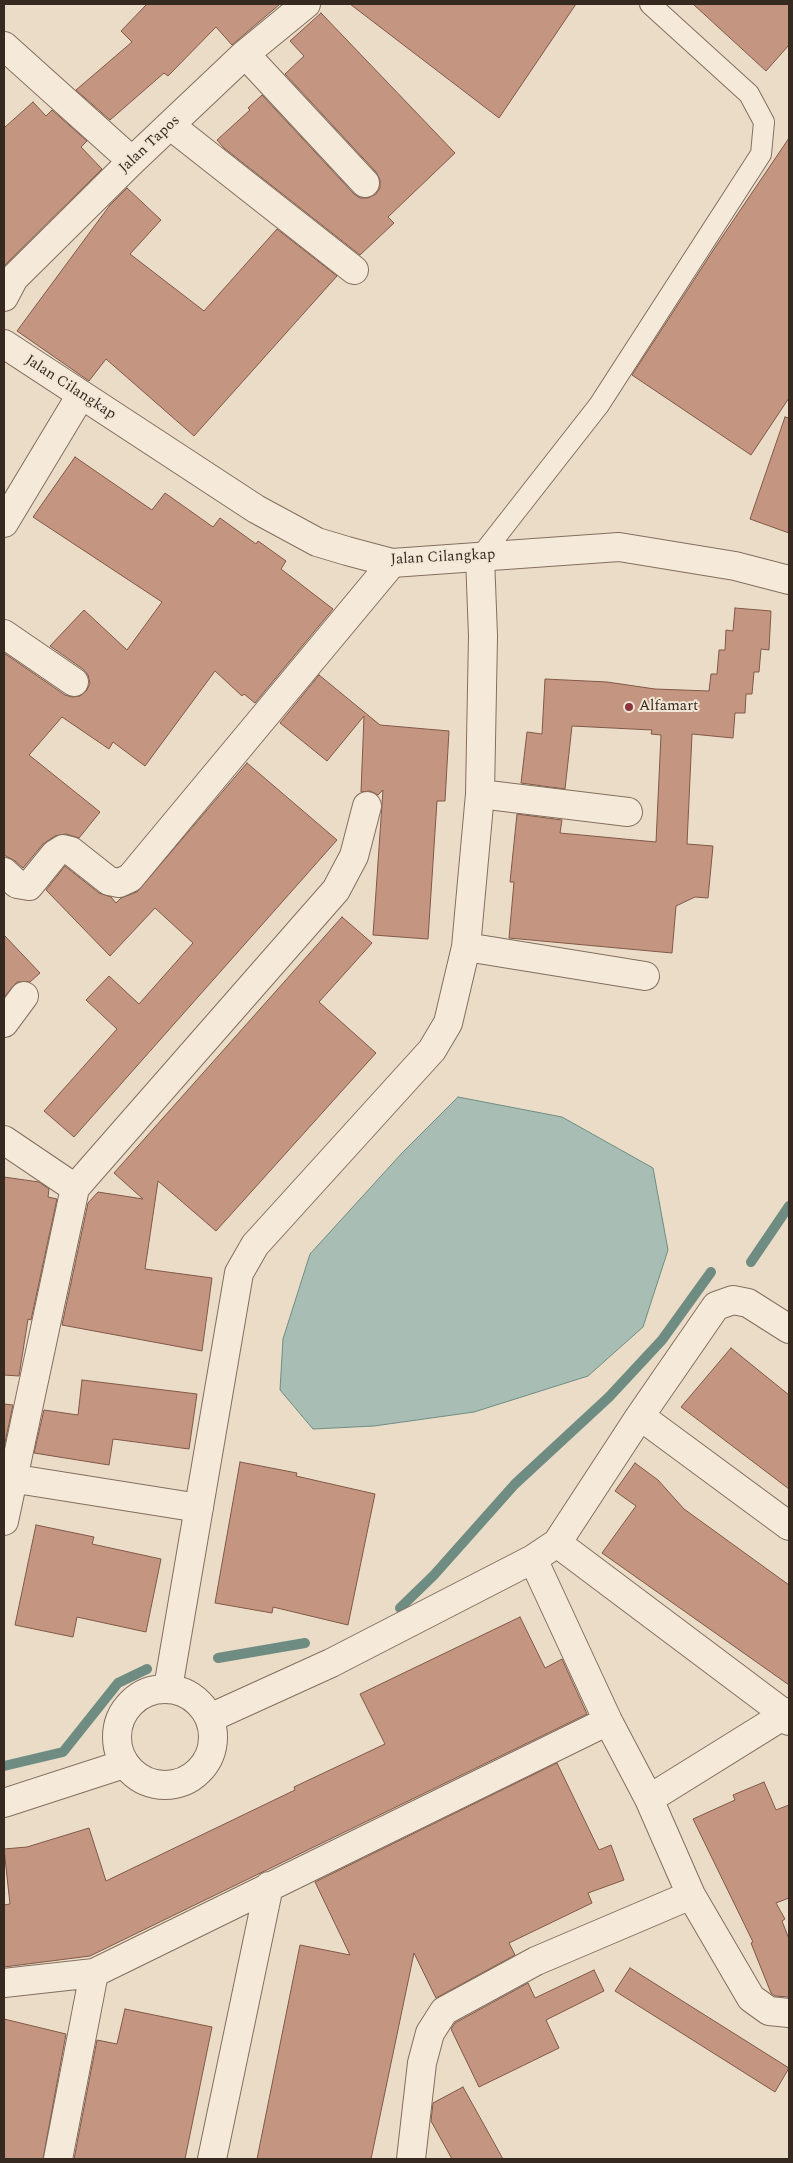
<!DOCTYPE html>
<html>
<head>
<meta charset="utf-8">
<style>
  body { margin:0 }
  #map { position:relative; width:793px; height:2163px; overflow:hidden; background:#eadcc7; font-family:Spectral,serif }
  canvas { display:block }
  .frame { position:absolute; inset:0; border:5px solid #362920; pointer-events:none }
</style>
</head>
<body>
<div id="map">
<canvas width="793" height="2163"></canvas>
<div class="frame"></div>
</div>
<script>
const context = document.querySelector('canvas').getContext('2d');
context.lineJoin = 'round';
function fill(path, color) { context.fillStyle = color; context.fill(path, 'evenodd'); }
const shape = rows => new Path2D(rows.map(r => 'M' + r).join(''));
function strokePath(path, color, width, dash) { context.strokeStyle = color; context.lineWidth = width; context.lineCap = dash ? 'butt' : 'round'; context.setLineDash(dash || []); context.stroke(path); }
function drawText(font, color, halo, rows, align = 'center') {
  context.font = font + ' Spectral,serif'; context.lineWidth = 4; context.setLineDash([]); context.textBaseline = 'middle'; context.strokeStyle = halo; context.fillStyle = color; for (const [text, x, y, turn = 0] of rows) {
    context.save(); context.translate(x, y); context.rotate((+turn || 0) * Math.PI / 180); context.textAlign = isNaN(turn) ? turn : align; if (halo) context.strokeText(text, 0, 0); context.fillText(text, 0, 0); context.restore();
  }
}
const water = shape([
  [458,1097,562,1117,653,1168,668,1250,643,1327,588,1376,474,1412,374,1426,313,1429,280,1390,283,1339,310,1254,402,1153,458,1097]
]);
fill(water, '#a8beb5');
strokePath(water, '#6f8c82', 1);
strokePath(shape([
  [751,1262,789,1206],
  [400,1608,434,1575,515,1484,609,1397,662,1340,711,1272],
  [218,1658,305,1643],
  [4,1766,63,1752,118,1683,147,1669]
]), '#6f8c82', 10);
const building = shape([
  [147,4,280,4,232,45,216,27,168,76,164,73,110,120,76,90,132,42,121,31,147,4],
  [350,4,576,4,499,118,350,4],
  [693,4,789,4,789,45,766,71,693,4],
  [321,13,455,153,388,217,394,223,360,255,224,148,217,140,250,110,248,108,262,95,354,194,360,198,368,198,376,194,380,188,380,180,376,172,285,74,304,56,290,41,321,13],
  [33,102,46,116,52,110,87,141,81,147,102,169,4,266,4,128,33,102],
  [789,138,789,398,751,455,632,375,716,246,789,138],
  [127,188,161,220,130,254,204,311,277,229,337,276,194,436,106,359,89,381,17,331,110,205,127,188],
  [785,417,789,418,789,533,750,519,785,417],
  [75,457,152,510,165,493,213,527,220,518,256,544,258,541,286,561,281,569,333,609,255,703,244,694,242,696,215,671,145,766,113,742,109,749,62,717,29,755,100,812,79,838,66,834,55,836,43,844,23,868,15,861,4,855,4,653,65,695,72,697,80,696,87,690,90,683,88,675,83,669,50,646,84,610,127,650,162,602,33,517,75,457],
  [735,608,771,611,769,650,761,649,759,672,754,672,752,694,746,694,745,713,735,713,733,738,692,734,687,844,713,846,708,898,695,897,676,906,672,953,509,938,514,882,510,882,517,814,562,820,560,833,656,842,661,735,651,734,652,730,572,726,565,789,521,783,527,732,542,734,545,679,607,682,655,689,709,691,711,674,717,674,719,650,725,650,726,630,733,631,735,608],
  [319,675,380,725,449,731,445,801,437,801,428,939,373,935,383,790,378,795,370,791,361,792,364,716,327,761,280,723,319,675],
  [247,763,337,840,74,1137,44,1111,117,1029,86,1000,109,976,139,1004,193,943,155,908,110,956,46,890,65,866,99,893,111,897,116,903,121,898,137,892,247,763],
  [342,917,372,943,319,1002,376,1053,216,1231,158,1181,145,1269,212,1278,202,1351,62,1325,88,1203,98,1192,143,1199,114,1173,342,917],
  [4,935,40,973,30,982,17,982,4,997,4,935],
  [4,1177,39,1182,49,1189,48,1197,57,1199,31,1320,28,1319,19,1376,4,1375,4,1177],
  [731,1348,789,1395,789,1489,681,1407,731,1348],
  [82,1380,197,1394,189,1449,113,1439,109,1465,34,1453,44,1410,78,1415,82,1380],
  [4,1404,13,1405,4,1447,4,1404],
  [240,1462,297,1473,296,1476,375,1494,348,1625,273,1607,272,1613,215,1603,240,1462],
  [635,1463,658,1480,684,1509,789,1585,789,1685,602,1553,636,1506,615,1491,635,1463],
  [36,1525,94,1537,92,1544,161,1559,146,1632,77,1617,73,1637,15,1625,36,1525],
  [520,1617,545,1668,562,1659,587,1714,90,1956,4,1967,4,1905,10,1904,4,1849,27,1847,89,1828,106,1881,295,1790,294,1787,385,1744,360,1694,520,1617],
  [557,1763,599,1850,611,1845,624,1880,588,1893,592,1903,509,1943,515,1955,436,1998,414,1953,371,2159,257,2159,300,1945,350,1955,315,1882,557,1763],
  [764,1782,776,1810,789,1805,789,1898,776,1903,785,1919,782,1921,789,1939,789,1997,775,1996,771,1993,751,1943,753,1942,693,1819,735,1800,733,1795,764,1782],
  [630,1968,789,2068,775,2092,615,1991,630,1968],
  [594,1970,604,1991,546,2020,559,2048,479,2087,451,2029,455,2023,528,1983,535,1998,594,1970],
  [125,2009,212,2027,185,2159,74,2159,97,2040,117,2044,125,2009],
  [4,2019,66,2034,43,2159,4,2159,4,2019],
  [463,2087,503,2159,452,2159,431,2121,433,2103,463,2087]
]);
fill(building, '#c49681');
strokePath(building, '#805847', 1);
const service = shape([
  [480,557,599,405,761,154,764,122,749,94,650,4]
]);
const minor = shape([
  [4,46,132,161],
  [245,54,365,183],
  [171,126,354,270],
  [4,297,14,278,132,161,245,54,306,4],
  [4,523,81,395],
  [4,634,74,682],
  [480,794,628,812],
  [4,872,17,884,29,886,55,854,63,849,71,851,109,881,119,883,130,878,392,563],
  [466,947,645,976],
  [4,1023,24,996],
  [4,1140,75,1188],
  [640,1416,789,1526],
  [4,1477,199,1508],
  [4,1521,75,1188,336,890,354,856,367,806],
  [557,1543,786,1715,789,1721],
  [533,1559,608,1721,649,1799,691,1895,751,1998,769,2011,789,2013],
  [168,1688,239,1273,255,1245,432,1050,448,1023,466,947,480,794,483,636,480,557],
  '117 1737a48 48 0 1 1 96 0a48 48 0 1 1-96 0Z',
  [210,1718,331,1663,533,1559,557,1543,640,1416,716,1306,733,1300,748,1303,789,1329],
  [649,1799,789,1712],
  [4,1803,124,1764],
  [4,1983,94,1973,608,1721],
  [58,2159,94,1973],
  [212,2159,269,1886],
  [411,2159,422,2063,430,2033,444,2011,536,1961,691,1895]
]);
const tertiary = shape([
  [4,344,256,509,317,542,347,551,392,563,619,547,735,566,789,580]
]);
strokePath(service, '#846e5e', 22);
strokePath(minor, '#846e5e', 30);
strokePath(tertiary, '#846e5e', 30);
strokePath(service, '#f5eada', 20);
strokePath(minor, '#f5eada', 28);
strokePath(tertiary, '#f5eada', 28);
for (const [x, y, r, color] of [
  [629,707,5,"#8d353e"]
]) { const dot = new Path2D(); dot.arc(x, y, r, 0, 2 * Math.PI); context.fillStyle = color; context.fill(dot); strokePath(dot, '#f2e7d6', 2); }
drawText('15px', '#362920', '#f2e7d6', [
  ["Jalan Tapos",150,145,-43],
  ["Jalan Cilangkap",70,388,33],
  ["Jalan Cilangkap",443,558,-3]
]);
drawText('15px', '#362920', '#f2e7d6', [
  ["Alfamart",639,707]
], 'left');
</script>
</body>
</html>
